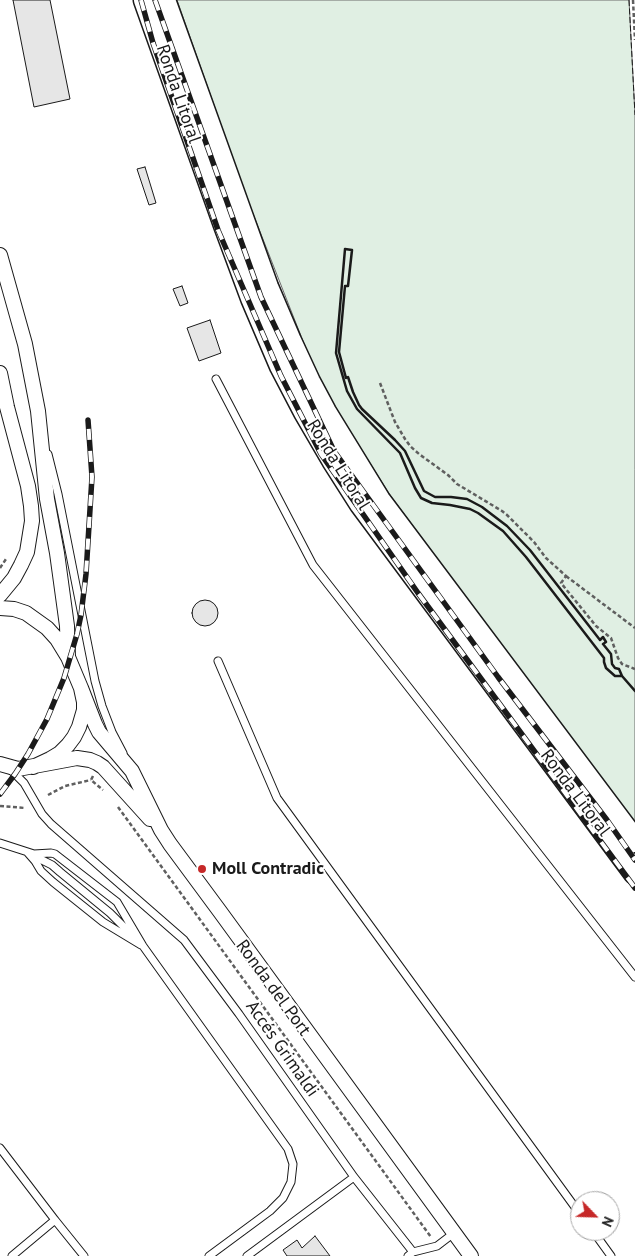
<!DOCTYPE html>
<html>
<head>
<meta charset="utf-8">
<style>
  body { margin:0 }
  #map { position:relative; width:635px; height:1256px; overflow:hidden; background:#fff; font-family:"PT Sans",sans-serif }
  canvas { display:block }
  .north { position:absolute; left:570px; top:1191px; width:50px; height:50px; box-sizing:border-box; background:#fff; border:1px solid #a3a3a3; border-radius:50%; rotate:114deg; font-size:14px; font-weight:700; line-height:20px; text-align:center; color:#1a1a1a }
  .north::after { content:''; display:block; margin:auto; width:18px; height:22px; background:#c62828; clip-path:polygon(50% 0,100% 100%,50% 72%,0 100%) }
</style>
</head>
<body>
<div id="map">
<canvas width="635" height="1256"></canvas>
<div class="north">N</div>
</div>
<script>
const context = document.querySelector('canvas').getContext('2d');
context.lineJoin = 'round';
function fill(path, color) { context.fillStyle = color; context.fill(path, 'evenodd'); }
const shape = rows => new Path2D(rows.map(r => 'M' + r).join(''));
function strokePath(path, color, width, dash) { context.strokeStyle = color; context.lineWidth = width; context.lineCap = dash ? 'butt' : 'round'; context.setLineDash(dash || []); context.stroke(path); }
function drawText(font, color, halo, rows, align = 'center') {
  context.font = font + ' "PT Sans",sans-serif'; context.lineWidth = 4; context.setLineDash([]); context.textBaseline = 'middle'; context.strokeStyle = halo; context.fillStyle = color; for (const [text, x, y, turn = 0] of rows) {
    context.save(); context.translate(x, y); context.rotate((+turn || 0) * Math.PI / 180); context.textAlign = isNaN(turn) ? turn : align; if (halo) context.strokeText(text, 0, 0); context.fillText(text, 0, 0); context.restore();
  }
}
const green = shape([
  [177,0,629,0,635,115,635,824,390,495,334,406,312,364,246,196,177,0]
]);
fill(green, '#e0efe3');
strokePath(green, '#6a6a6a', 1);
const building = shape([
  [13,0,50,0,70,99,34,107,13,0],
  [145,167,156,203,149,205,137,169,145,167],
  [182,286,188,303,180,306,173,289,182,286],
  [210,320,221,353,199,361,187,328,210,320],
  '192 613a13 13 0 1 1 26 0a13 13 0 1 1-26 0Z',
  [315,1236,330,1256,287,1256,283,1250,297,1240,302,1248,315,1236]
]);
fill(building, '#e6e6e6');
strokePath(building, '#1a1a1a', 1);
const service = shape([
  [216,379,313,565,635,977],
  [48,454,58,494,95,681,102,706,112,732,123,753],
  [218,661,277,798,580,1214],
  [12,771,24,783,42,814,51,824,184,940,239,1014,354,1177,413,1252],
  [0,843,34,854,51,853,55,854,117,902,143,946,288,1149,293,1164,291,1182,283,1198,270,1211,209,1256],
  [28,853,35,861,41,871,53,882,103,922,141,945],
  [32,855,52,865,60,872,110,913,136,939],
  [0,1148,55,1220,84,1256],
  [593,1231,611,1256],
  [12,1256,55,1220],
  [247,1256,354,1177],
  [408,1256,413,1252,437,1246,454,1233]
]);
const minor = shape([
  [0,255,25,344,38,411,47,499,57,553,67,626,68,657],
  [0,373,7,407,28,486,31,506,32,521,27,552,21,565,14,578,0,595],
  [0,608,14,609,26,613,47,628,57,639,68,657,81,688,84,702,84,710,79,727,74,737,68,745,60,753,50,759,33,767],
  [81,688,95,724,99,732,132,771,161,830,170,844,221,913,471,1256],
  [0,764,18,769,77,758,90,760,97,763,103,767,150,819]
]);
const trunk = shape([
  [145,0,225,225,252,298,281,366,305,412,333,460,361,504,635,873],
  [164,0,267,287,290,341,309,382,325,412,379,500,635,841]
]);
strokePath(service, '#1a1a1a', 9);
strokePath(minor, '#1a1a1a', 16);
strokePath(trunk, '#1a1a1a', 25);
strokePath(shape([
  [633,0,635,40],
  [380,383,395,422,405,439,410,446,419,454,448,475,457,484,502,511,507,515,534,542,546,558,566,576,561,583,596,626,611,638,618,658,622,664,635,669],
  [0,568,6,559],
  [566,576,635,628],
  [93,776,91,780,103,790],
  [48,795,65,786,91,780],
  [0,806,25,808],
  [118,807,431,1237]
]), '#5f5f5f', 2.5, [4, 2.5]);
strokePath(service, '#fff', 7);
strokePath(minor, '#fff', 14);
strokePath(trunk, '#fff', 22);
const rail = shape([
  [141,0,153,43,218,230,281,376,321,454,418,593,635,888],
  [155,0,261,297,334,451,498,677,607,820,635,860],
  [0,794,15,774,28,754,47,719,64,678,77,634,81,615,86,574,92,477,88,420]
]);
strokePath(rail, '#1a1a1a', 5.5);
strokePath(rail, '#fff', 4, [11]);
strokePath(shape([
  [629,0,635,115]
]), '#1a1a1a', 1, [6, 2.5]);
strokePath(shape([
  [345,249,352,250,348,286,345,286,339,352,346,378,348,377,353,392,359,405,362,409,395,440,405,451,424,491,435,497,451,497,467,499,482,507,507,526,530,550,600,640,603,637,606,642,603,644,611,654,612,664,615,668,619,669,622,676,615,676,606,668,604,662,604,658,526,557,503,531,478,513,470,509,450,505,432,503,421,498,415,488,400,453,357,409,347,391,336,353,345,249],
  [622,676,635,691]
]), '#1a1a1a', 2.5);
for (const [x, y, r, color] of [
  [202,869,5,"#c62828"]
]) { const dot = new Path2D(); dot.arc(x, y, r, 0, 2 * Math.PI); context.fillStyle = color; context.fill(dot); strokePath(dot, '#fff', 2); }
drawText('18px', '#1a1a1a', '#fff', [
  ["Ronda Litoral",178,94,71],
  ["Ronda Litoral",338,465,58],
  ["Ronda Litoral",575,793,53],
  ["Ronda del Port",273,988,54],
  ["Accés Grimaldi",282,1049,55]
]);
drawText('bold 18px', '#1a1a1a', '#fff', [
  ["Moll Contradic",212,869]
], 'left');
</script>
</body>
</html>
